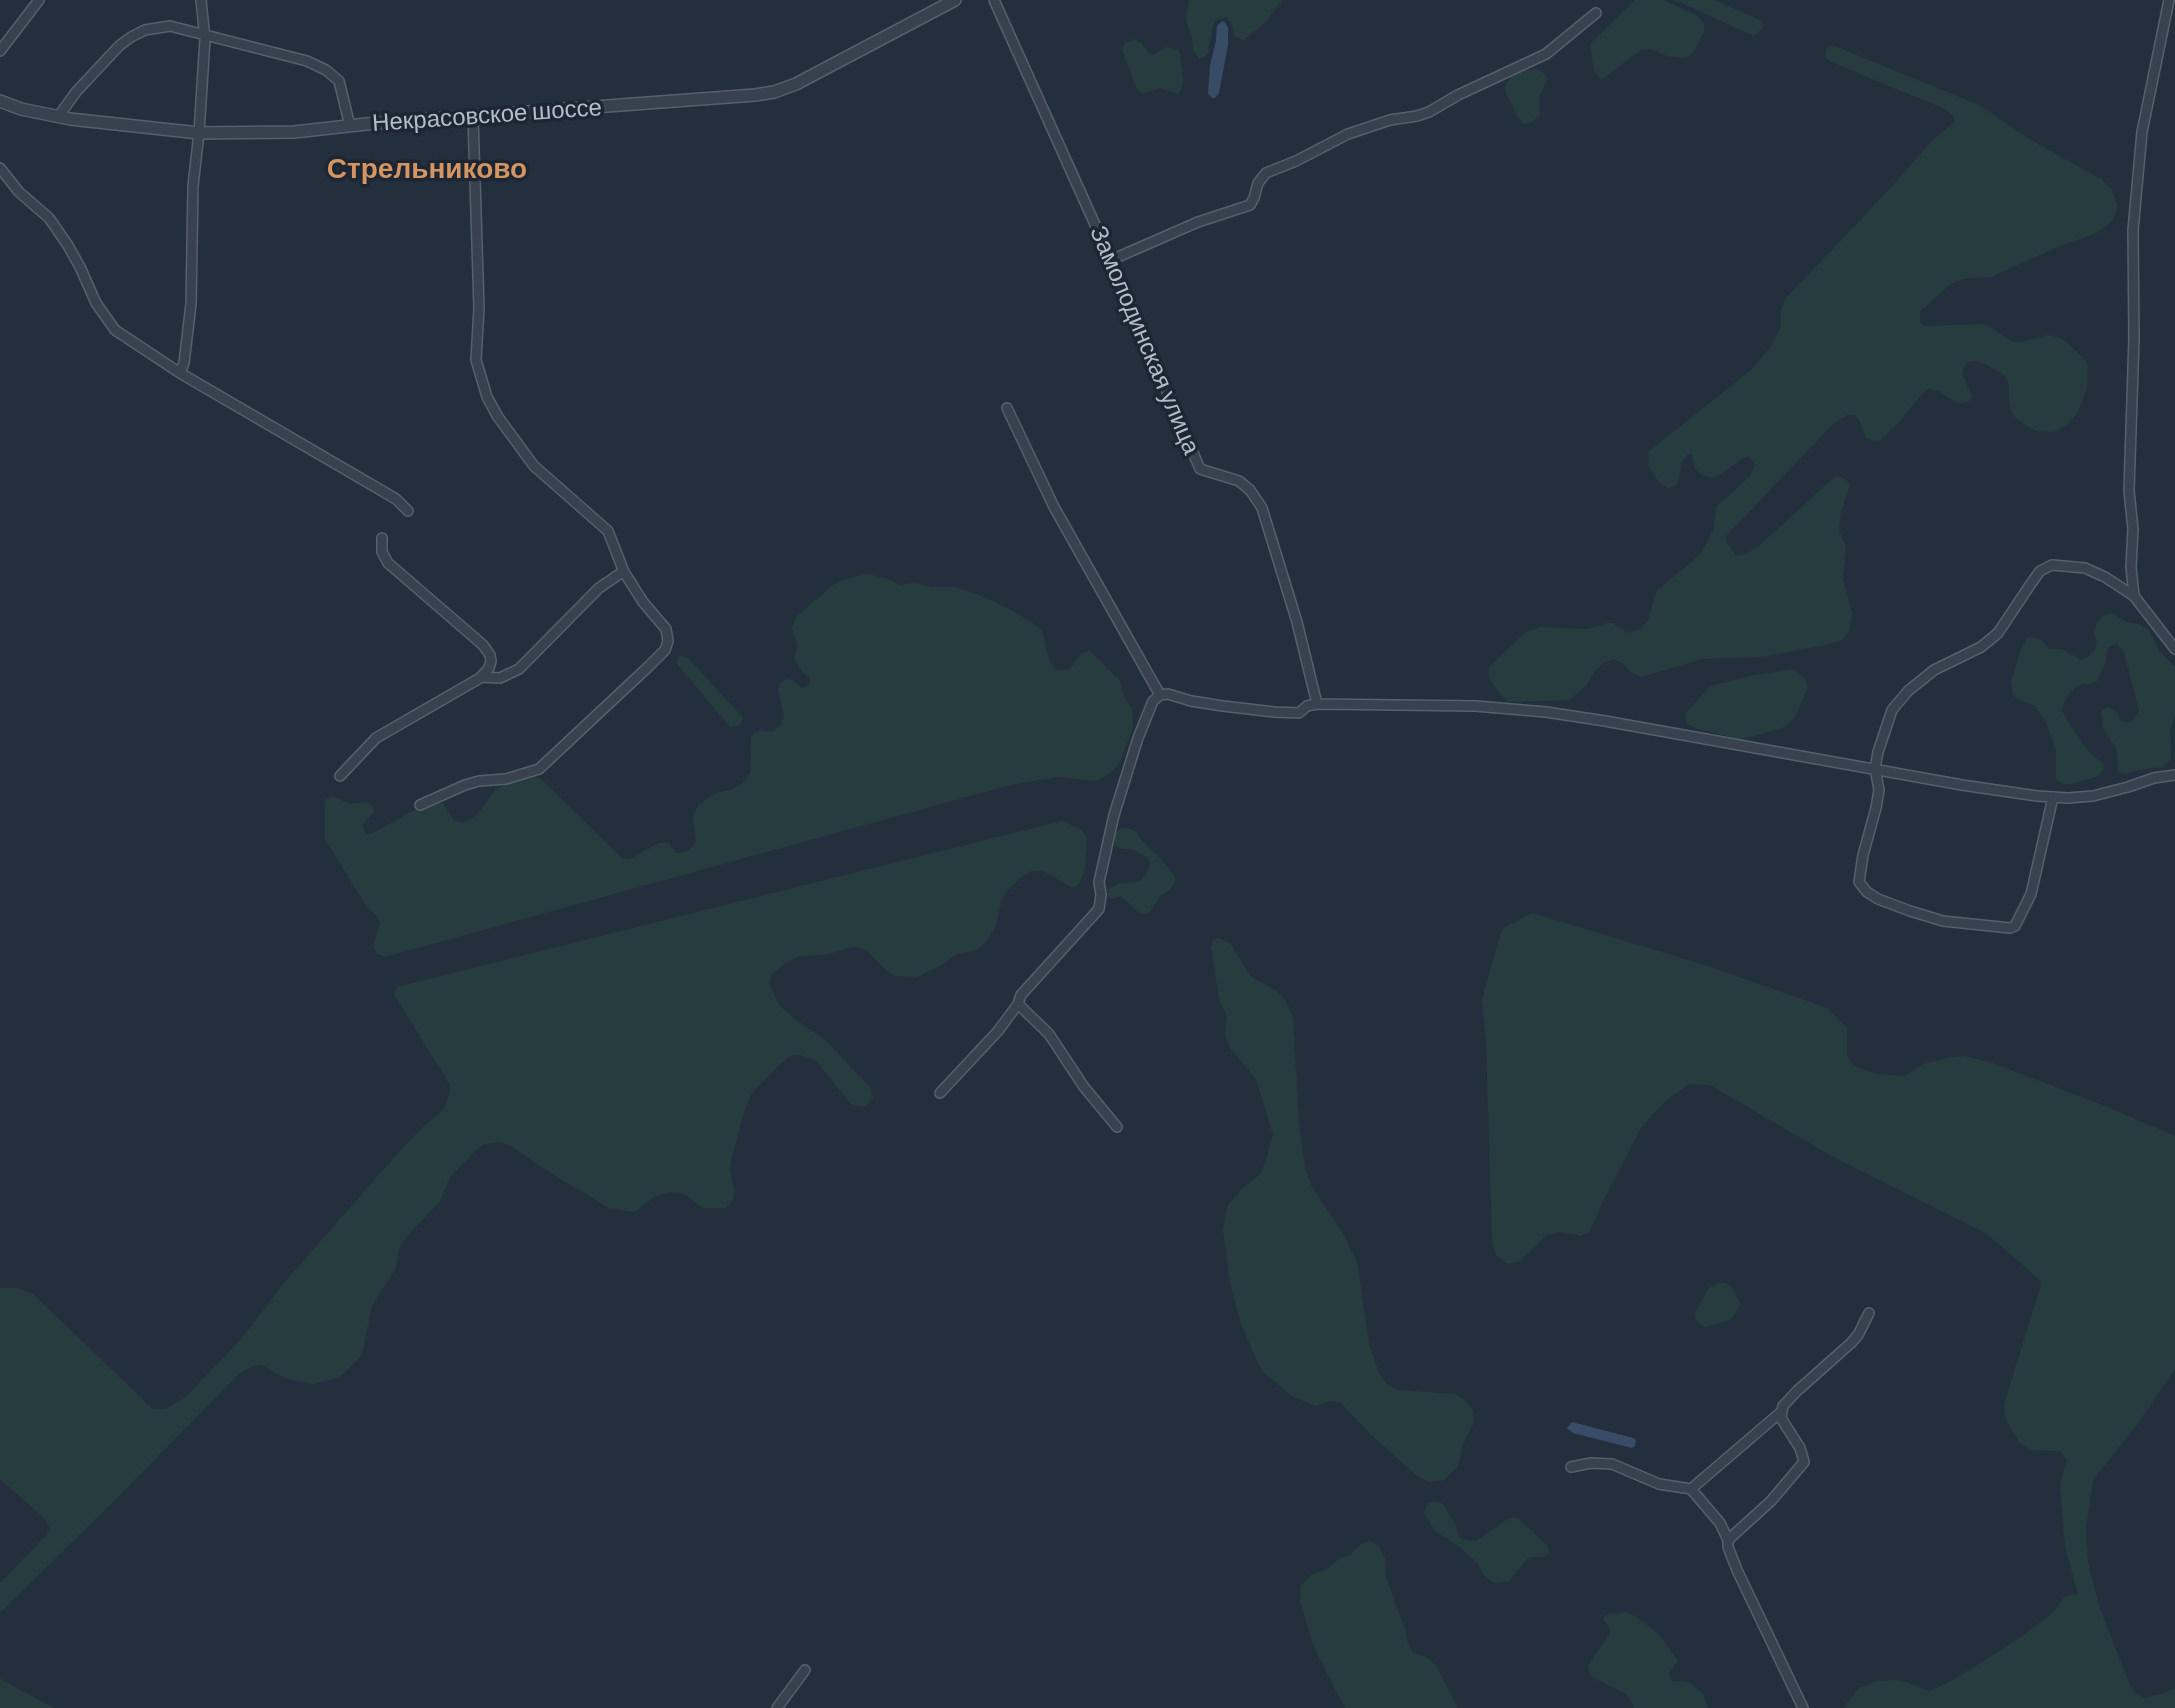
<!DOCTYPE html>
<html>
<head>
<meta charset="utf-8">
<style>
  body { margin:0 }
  canvas { display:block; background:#242f3e }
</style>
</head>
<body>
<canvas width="2175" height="1708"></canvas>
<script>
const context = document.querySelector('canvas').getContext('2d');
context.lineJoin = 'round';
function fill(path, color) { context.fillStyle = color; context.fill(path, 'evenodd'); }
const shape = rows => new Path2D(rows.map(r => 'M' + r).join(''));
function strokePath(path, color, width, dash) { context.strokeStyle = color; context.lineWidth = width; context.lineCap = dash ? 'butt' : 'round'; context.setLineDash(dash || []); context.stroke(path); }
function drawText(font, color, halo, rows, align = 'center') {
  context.font = font + ' Barlow,sans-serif'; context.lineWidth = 7; context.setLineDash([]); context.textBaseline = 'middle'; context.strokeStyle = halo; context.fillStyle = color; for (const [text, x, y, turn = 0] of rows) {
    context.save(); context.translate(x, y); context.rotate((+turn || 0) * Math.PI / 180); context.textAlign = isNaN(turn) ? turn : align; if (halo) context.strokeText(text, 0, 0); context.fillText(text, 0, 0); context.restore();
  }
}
fill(shape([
  [1189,0,1282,0,1265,23,1243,40,1234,36,1231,22,1226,17,1217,20,1213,25,1208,53,1203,58,1199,58,1193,50,1192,37,1186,19],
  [1635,0,1663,0,1696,15,1704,24,1704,31,1700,40,1694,51,1688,57,1683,58,1667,56,1652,49,1641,50,1601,80,1594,71,1590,44],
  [1675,0,1714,0,1760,20,1763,23,1761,30,1754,36],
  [1134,39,1141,43,1149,54,1152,55,1168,47,1178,50,1180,54,1183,82,1180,92,1177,94,1160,88,1143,94,1137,90,1122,50,1125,43],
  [1835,46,1981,106,2029,139,2101,179,2112,190,2117,205,2116,214,2111,222,2097,233,2062,245,1991,277,1966,278,1957,281,1943,290,1920,312,1920,321,1925,326,1984,324,2013,342,2021,342,2049,335,2064,340,2083,358,2088,365,2087,389,2077,413,2067,425,2053,432,2036,431,2029,427,2016,418,2011,411,2009,403,2009,386,2006,377,1999,371,1978,361,1970,361,1964,366,1962,374,1972,396,1968,402,1958,403,1938,391,1929,389,1922,394,1900,421,1880,440,1872,441,1865,437,1860,421,1855,415,1847,415,1832,425,1726,536,1727,543,1736,556,1746,554,1759,546,1829,482,1836,477,1844,478,1850,484,1840,516,1839,531,1846,546,1843,580,1852,613,1849,631,1842,640,1826,645,1760,657,1702,659,1641,677,1631,672,1623,663,1613,659,1603,663,1594,672,1586,686,1569,700,1509,702,1501,695,1489,678,1489,667,1526,632,1541,627,1587,629,1609,623,1614,624,1628,633,1640,629,1648,621,1657,590,1687,566,1701,553,1714,528,1716,507,1750,476,1755,465,1749,457,1743,458,1724,472,1713,478,1702,475,1695,469,1692,454,1687,455,1681,464,1678,482,1675,486,1668,488,1659,482,1649,468,1648,452,1751,370,1769,349,1781,327,1781,311,1785,299,1887,192,1930,143,1955,121,1953,116,1945,109,1829,61,1826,57,1826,51,1829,47],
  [1538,69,1545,74,1547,79,1539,97,1540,115,1532,122,1524,124,1517,116,1506,92,1506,83,1514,75,1527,70],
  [867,574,887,579,900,585,915,583,931,587,955,587,982,596,1009,609,1030,621,1042,631,1050,663,1057,670,1070,669,1081,653,1090,651,1119,679,1124,697,1132,709,1133,728,1119,764,1109,774,1096,781,1058,777,1010,785,385,957,377,954,373,946,380,923,378,917,367,907,325,839,325,803,327,799,333,797,350,804,366,802,373,806,374,812,362,825,366,834,373,833,433,800,444,804,454,821,463,823,477,815,496,789,523,776,532,775,541,779,623,859,630,859,659,843,669,843,676,853,688,851,695,844,696,838,693,818,698,805,716,793,733,789,743,783,750,773,751,737,754,733,759,730,772,732,780,726,784,717,778,690,780,683,786,679,792,680,802,688,809,685,810,679,801,670,794,659,798,646,792,628,796,617,833,585,842,580],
  [2108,614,2113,614,2126,622,2138,624,2149,630,2160,652,2175,667,2175,715,2170,730,2171,759,2162,767,2145,769,2125,774,2118,771,2117,750,2103,728,2101,712,2105,708,2109,707,2116,712,2120,720,2127,723,2134,719,2139,711,2124,652,2117,644,2112,645,2107,649,2106,661,2098,680,2091,684,2083,684,2076,687,2066,698,2062,710,2067,721,2088,751,2104,765,2103,769,2098,776,2072,784,2063,784,2056,779,2056,750,2045,720,2035,706,2019,700,2013,695,2011,682,2022,646,2029,636,2041,640,2049,649,2062,649,2081,660,2088,657,2095,650,2097,642,2094,633,2097,622,2103,616],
  [682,656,689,659,743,718,739,726,730,727,677,664,678,657],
  [1793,669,1804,677,1807,684,1807,690,1795,717,1785,727,1747,738,1738,739,1698,729,1687,724,1685,714,1688,711,1710,686,1750,676],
  [1062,821,1082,830,1087,838,1085,868,1080,883,1075,887,1071,887,1043,871,1032,871,1021,877,1007,891,1002,899,995,928,985,943,977,950,957,954,942,965,917,977,896,976,888,972,867,951,858,947,848,948,828,954,797,957,787,962,771,975,770,984,778,1004,793,1018,823,1038,871,1088,873,1097,868,1104,863,1107,851,1104,816,1061,801,1055,792,1055,782,1062,752,1093,744,1112,731,1160,730,1170,734,1190,733,1200,726,1208,703,1208,683,1193,669,1192,654,1197,634,1212,609,1208,541,1167,512,1146,499,1142,484,1144,475,1151,449,1179,440,1201,407,1236,399,1248,396,1268,372,1305,363,1350,360,1357,344,1373,339,1377,313,1384,287,1379,262,1365,255,1365,239,1374,114,1501,0,1613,0,1583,47,1535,50,1529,43,1517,0,1479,0,1288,17,1288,33,1294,153,1409,166,1409,186,1397,241,1339,284,1283,390,1162,422,1128,444,1109,449,1096,450,1085,394,994,397,987],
  [1121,828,1131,829,1137,833,1140,839,1160,858,1174,875,1175,881,1171,889,1160,896,1151,911,1146,914,1138,912,1121,896,1111,899,1107,895,1108,889,1118,884,1135,882,1141,880,1147,873,1150,864,1148,859,1135,850,1121,848,1114,845,1112,839,1113,835],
  [1532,913,1708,966,1827,1008,1847,1028,1847,1055,1853,1065,1875,1074,1905,1076,1923,1064,1947,1058,1964,1056,1990,1062,2100,1104,2175,1136,2175,1369,2136,1426,2093,1480,2086,1527,2088,1562,2099,1606,2130,1685,2135,1693,2144,1698,2159,1695,2175,1688,2175,1708,1843,1708,1858,1689,1876,1681,1900,1680,1929,1691,1950,1682,2014,1642,2054,1612,2065,1596,2078,1594,2065,1547,2060,1483,2067,1460,2060,1451,2031,1450,2019,1442,2005,1418,2004,1404,2041,1285,2038,1278,1987,1234,1835,1158,1710,1085,1689,1084,1664,1102,1641,1128,1602,1203,1590,1231,1581,1236,1562,1232,1547,1235,1520,1261,1508,1264,1496,1255,1492,1239,1486,1042,1482,999,1502,929],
  [1219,938,1230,943,1250,976,1275,990,1284,998,1290,1010,1293,1019,1299,1124,1305,1169,1312,1187,1344,1235,1357,1262,1369,1344,1380,1376,1389,1386,1397,1390,1455,1394,1466,1401,1473,1410,1474,1422,1463,1444,1458,1466,1444,1480,1429,1482,1416,1475,1369,1433,1340,1402,1330,1401,1316,1406,1293,1397,1262,1371,1253,1352,1241,1324,1230,1282,1223,1229,1228,1205,1241,1190,1259,1175,1264,1166,1273,1135,1256,1079,1230,1048,1225,1035,1227,1016,1219,999,1211,947,1213,940],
  [1718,1283,1725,1283,1731,1286,1740,1303,1739,1307,1730,1320,1705,1327,1696,1321,1694,1314,1709,1288],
  [1435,1501,1443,1504,1456,1526,1458,1536,1462,1539,1476,1541,1509,1518,1518,1518,1548,1547,1549,1553,1544,1557,1531,1557,1526,1560,1509,1581,1494,1583,1484,1575,1478,1564,1461,1548,1435,1531,1424,1513,1428,1503],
  [1370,1541,1379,1546,1385,1559,1386,1578,1405,1629,1408,1644,1413,1653,1426,1657,1436,1666,1458,1708,1346,1708,1337,1693,1313,1645,1300,1600,1301,1586,1311,1575,1325,1570,1340,1558,1350,1555,1361,1544],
  [1626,1612,1635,1616,1659,1634,1678,1661,1669,1673,1670,1680,1676,1682,1685,1681,1693,1685,1703,1694,1708,1708,1634,1708,1631,1701,1625,1693,1599,1681,1589,1674,1588,1665,1610,1634,1610,1628,1604,1620,1604,1617,1610,1613,1616,1614],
  [0,1679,54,1708,0,1708]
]), '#263c3f');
fill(shape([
  [1222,21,1225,22,1228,28,1228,45,1219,93,1215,98,1212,98,1208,93,1210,65,1216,41,1217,26],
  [1572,1422,1633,1438,1636,1440,1635,1446,1632,1448,1573,1433,1567,1428]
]), '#394c67');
const minor = shape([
  [994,0,1111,260,1200,469,1239,481,1250,490,1262,508,1297,622,1317,704,1475,706,1546,712,1605,721,1962,785,2037,796,2068,798,2093,796,2128,787,2154,778,2175,775],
  [2169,0,2142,132,2133,230,2134,338,2129,491,2133,529,2131,567,2134,596,2175,649],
  [0,51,39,0],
  [58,117,76,92,119,46,131,37,145,30,170,26,307,61,326,70,339,81,350,126],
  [0,168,19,192,49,218,67,244,80,267,96,303,115,330,180,373,184,363,191,304,193,186,199,133,205,39,201,0],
  [1111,260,1198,222,1250,205,1254,198,1258,183,1266,173,1296,161,1348,134,1390,120,1417,116,1429,112,1458,95,1546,54,1596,13],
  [180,373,396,499,408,511],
  [1007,408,1054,507,1160,695],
  [481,677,500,678,519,669,599,588,624,571],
  [340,776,376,738,480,678,489,668,491,661,490,655,483,645,388,563,382,552,382,538],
  [2053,797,2031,894,2015,926,2010,928,1943,921,1910,911,1878,899,1867,892,1859,882,1863,855,1876,808,1879,790,1875,768,1878,752,1892,710,1908,691,1934,670,1981,647,1998,633,2030,585,2040,571,2052,565,2085,568,2105,577,2134,596],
  [420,805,465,785,479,781,506,779,539,769,648,667,665,650,668,641,666,629,643,602,624,572,608,531,534,466,498,417,487,397,476,360,479,308,473,117],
  [1018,1004,1049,1034,1084,1087,1117,1127],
  [940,1093,998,1031,1018,1004,1021,995,1099,909,1101,895,1099,882,1114,815,1138,738,1153,701,1160,695,1168,694,1191,701,1223,706,1274,712,1299,713,1307,706,1317,704],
  [1571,1467,1591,1463,1612,1464,1659,1484,1691,1489,1720,1523,1728,1540],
  [1691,1489,1781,1412],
  [777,1708,805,1670],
  [1803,1708,1737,1570,1728,1547,1728,1540,1771,1501,1804,1462,1800,1448,1781,1418,1783,1406,1797,1391,1851,1343,1858,1335,1869,1313]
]);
const tertiary = shape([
  [0,101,21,109,70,119,199,133,294,132,366,124,755,95,774,92,796,84,955,0]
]);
strokePath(minor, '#565f6c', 12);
strokePath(tertiary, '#565f6c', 14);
strokePath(minor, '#38414e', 9);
strokePath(tertiary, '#38414e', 11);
drawText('24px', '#b4bcc9', '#1d2633', [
  ["Некрасовское шоссе",487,115,-4],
  ["Замолодинская улица",1145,340,67]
]);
drawText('bold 28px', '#d59563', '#1d2633', [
  ["Стрельниково",427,169]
]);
</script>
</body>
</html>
